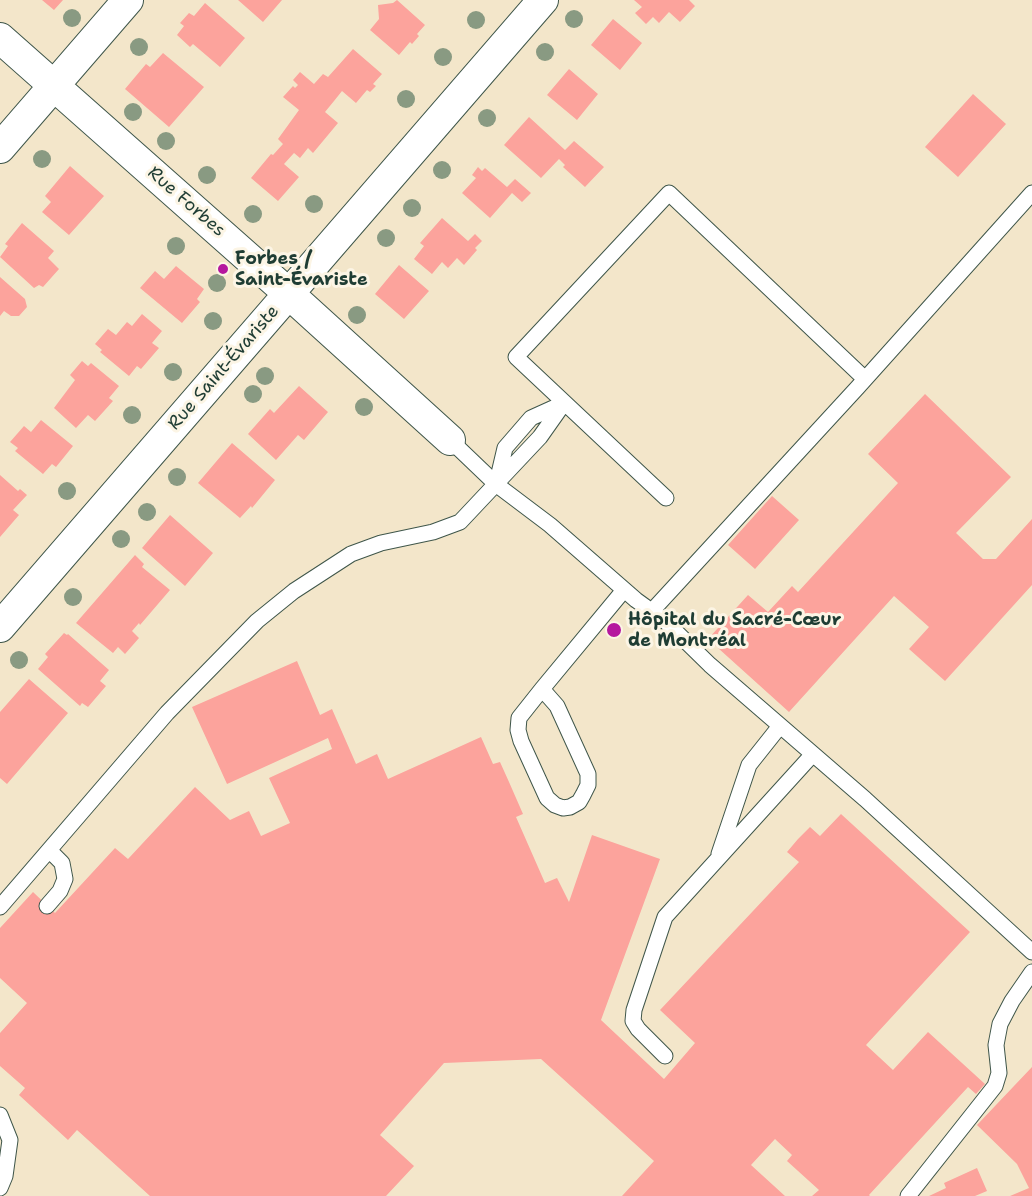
<!DOCTYPE html>
<html>
<head>
<meta charset="utf-8">
<style>
  body { margin:0 }
  canvas { display:block; background:#f3e6ca }
</style>
</head>
<body>
<canvas width="1032" height="1196"></canvas>
<script>
const context = document.querySelector('canvas').getContext('2d');
context.lineJoin = 'round';
function fill(path, color) { context.fillStyle = color; context.fill(path, 'evenodd'); }
const shape = rows => new Path2D(rows.map(r => 'M' + r).join(''));
function strokePath(path, color, width, dash) { context.strokeStyle = color; context.lineWidth = width; context.lineCap = dash ? 'butt' : 'round'; context.setLineDash(dash || []); context.stroke(path); }
function drawText(font, color, halo, rows, align = 'center') {
  context.font = font + ' "Shantell Sans",sans-serif'; context.lineWidth = 6; context.setLineDash([]); context.textBaseline = 'middle'; context.strokeStyle = halo; context.fillStyle = color; for (const [text, x, y, turn = 0] of rows) {
    context.save(); context.translate(x, y); context.rotate((+turn || 0) * Math.PI / 180); context.textAlign = isNaN(turn) ? turn : align; if (halo) context.strokeText(text, 0, 0); context.fillText(text, 0, 0); context.restore();
  }
}
fill(shape([
  [42,0,63,0,54,10],
  [238,0,282,0,263,22],
  [397,0,425,25,417,34,419,36,412,44,410,42,399,55,370,30,379,19,378,5,393,3],
  [634,0,689,0,695,6,680,22,669,12,659,23,653,17,646,24,635,13,642,7],
  [205,3,245,38,220,67,193,44,190,47,177,35,184,26,180,23,189,13,194,16],
  [613,19,642,43,620,70,591,45],
  [353,49,382,74,373,84,376,86,370,92,367,90,356,103,342,91,334,101,325,112,338,123,313,153,308,148,300,158,294,153,284,164,299,177,278,201,251,178,271,154,273,155,283,144,278,139,299,110,283,97,293,86,295,88,298,85,293,80,300,72,314,84,323,74,328,77],
  [163,53,204,87,169,127,125,89,146,64,150,67],
  [569,69,598,94,577,120,547,95],
  [973,94,1006,124,958,177,925,147],
  [529,117,565,150,574,141,604,167,585,187,563,167,565,165,559,159,541,178,504,145],
  [70,166,104,196,69,235,42,212,51,202,45,196],
  [478,167,482,171,485,168,507,187,515,179,531,193,522,202,512,193,490,218,462,193,476,178,472,175],
  [442,218,468,241,475,234,482,241,475,248,477,250,464,265,457,258,448,268,442,262,432,274,414,259,424,246,420,243],
  [22,223,54,251,48,258,59,269,43,287,39,285,34,288,0,257,8,246,5,244],
  [399,265,429,291,404,319,375,294],
  [176,266,204,289,197,299,200,302,182,323,140,288,155,271,164,279],
  [0,277,25,299,27,307,19,316,11,316,4,311,0,316],
  [142,314,162,331,152,343,159,348,141,369,137,366,129,376,100,352,102,350,95,344,108,329,116,335,127,322,132,326],
  [82,361,88,366,91,363,119,386,109,398,113,401,95,421,88,415,76,428,54,408,75,380,70,375],
  [299,386,328,412,304,440,298,435,276,460,248,434,270,409,274,413],
  [925,394,1011,477,956,533,983,559,996,559,1032,519,1032,585,945,681,909,649,929,627,894,596,789,712,708,639,748,595,768,612,792,586,798,592,898,483,868,454],
  [41,420,73,446,56,467,52,464,43,474,15,451,18,448,10,442,24,426,31,432],
  [232,443,275,480,252,508,251,506,240,518,198,483],
  [0,475,18,491,20,489,27,495,13,510,19,515,0,537],
  [772,496,799,520,755,569,728,545],
  [170,515,213,553,185,586,142,548],
  [135,555,144,564,142,567,170,590,140,625,139,623,132,631,139,638,125,654,118,647,113,653,76,623],
  [64,633,67,635,68,634,109,670,100,681,106,686,88,707,82,703,80,706,38,669,48,657,45,654],
  [297,661,320,715,332,709,356,764,377,754,388,779,481,737,493,764,500,762,509,782,523,814,516,817,545,883,557,878,569,902,592,835,660,859,601,1020,664,1079,695,1043,660,1010,799,862,787,852,798,839,810,827,820,836,841,814,970,932,866,1045,893,1070,928,1032,985,1084,976,1094,968,1087,869,1195,870,1196,812,1196,819,1190,787,1161,792,1155,775,1139,751,1165,785,1196,622,1196,654,1161,541,1059,444,1063,380,1135,414,1166,386,1196,150,1196,77,1130,68,1140,19,1095,25,1088,0,1066,0,1033,27,1003,0,978,0,928,33,892,55,913,115,848,128,859,195,787,230,820,249,811,261,836,290,823,269,778,332,749,328,738,227,784,192,707],
  [29,679,68,713,7,784,0,778,0,712],
  [1032,1067,1032,1196,1010,1196,1029,1188,1017,1164,977,1125],
  [977,1168,987,1191,975,1196,929,1196,946,1188,944,1183]
]), '#fca39c');
const lane = shape([
  [450,440,497,485,550,525,636,600,665,621,710,665,865,799,1032,952],
  [497,482,505,448,531,418,562,404],
  [666,498,516,357,669,193,865,379],
  [651,612,858,387,1032,193],
  [542,689,557,706,588,774,588,785,583,795,579,802,570,807,563,808,555,805,547,798,521,741,518,730,519,718,542,689,624,590],
  [719,854,749,765,780,726],
  [47,906,60,891,65,879,62,863,49,850],
  [0,907,167,713,257,621,294,591,351,554,381,543,433,532,460,522,540,437,564,403],
  [665,1056,638,1029,633,1021,634,1010,665,917,813,754],
  [0,1115,10,1140,5,1176,0,1188],
  [908,1196,995,1086,999,1073,996,1045,1000,1024,1012,1001,1032,972]
]);
const street = shape([
  [0,38,288,293,450,440],
  [0,148,128,0],
  [0,627,543,0]
]);
strokePath(lane, '#3f564a', 17);
strokePath(street, '#3f564a', 32);
strokePath(lane, '#fff', 15);
strokePath(street, '#fff', 30);
context.fillStyle = '#899a82';
for (const [x, y] of [
  [72,18],
  [574,19],
  [476,20],
  [139,47],
  [545,52],
  [443,57],
  [406,99],
  [133,112],
  [487,118],
  [166,141],
  [42,159],
  [442,170],
  [207,175],
  [314,204],
  [412,208],
  [253,214],
  [386,238],
  [176,246],
  [217,283],
  [357,315],
  [213,321],
  [173,372],
  [265,376],
  [253,394],
  [364,407],
  [132,415],
  [177,477],
  [67,491],
  [147,512],
  [121,539],
  [73,597],
  [19,660]
]) { context.beginPath(); context.arc(x, y, 9, 0, 2 * Math.PI); context.fill(); }
for (const [x, y, r, color] of [
  [223,269,6,"#b5179e"],
  [614,630,8,"#b5179e"]
]) { const dot = new Path2D(); dot.arc(x, y, r, 0, 2 * Math.PI); context.fillStyle = color; context.fill(dot); strokePath(dot, '#fcf5e5', 2); }
drawText('18px', '#1f3d34', '#fcf5e5', [
  ["Rue Forbes",186,202,41],
  ["Rue Saint-Évariste",224,368,-49]
]);
drawText('bold 18px', '#1f3d34', '#fcf5e5', [
  ["Forbes /",235,259],
  ["Saint-Évariste",235,280],
  ["Hôpital du Sacré-Cœur",628,620],
  ["de Montréal",628,641]
], 'left');
</script>
</body>
</html>
